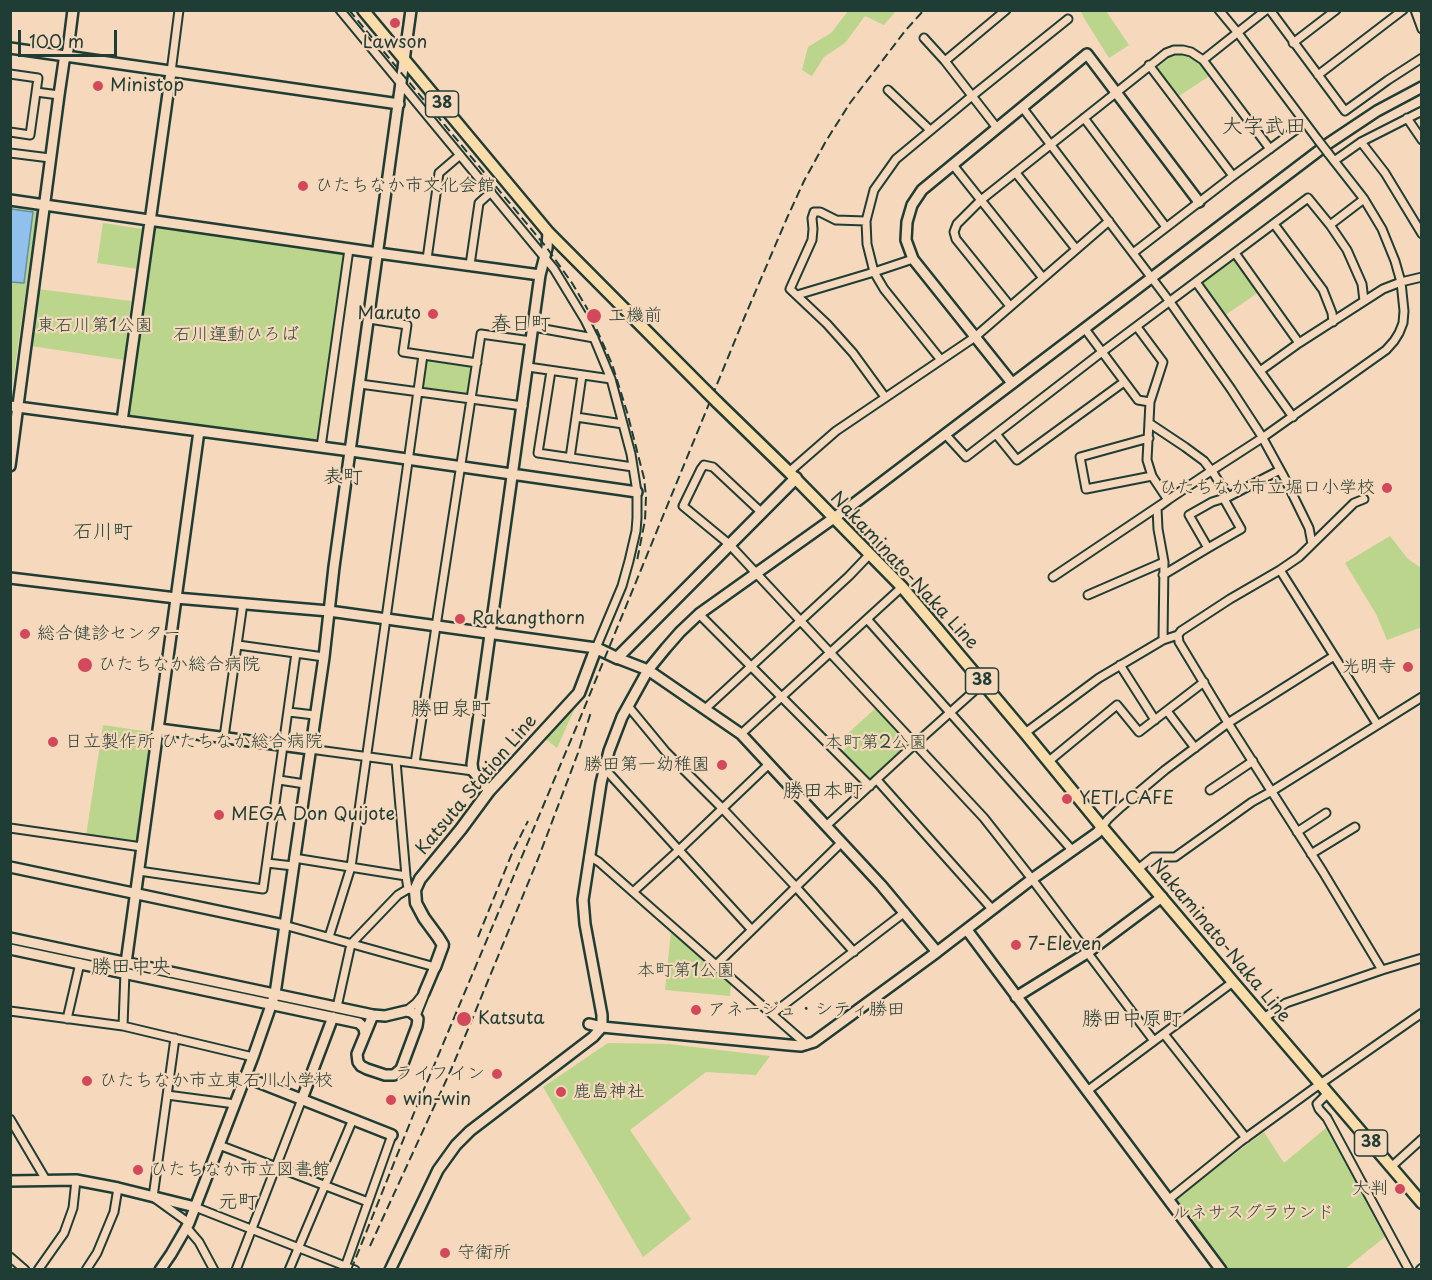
<!DOCTYPE html>
<html>
<head>
<meta charset="utf-8">
<style>
  body { margin:0 }
  #map { position:relative; width:1432px; height:1280px; overflow:hidden; background:#f6d8bc; font-family:"Playpen Sans",sans-serif }
  canvas { display:block }
  .frame { position:absolute; inset:0; border:12px solid #1f3d34; pointer-events:none }
  .scale { position:absolute; left:18px; top:30px; width:99px; height:27px; box-sizing:border-box; border:3px solid #1f3d34; border-top:0; padding-left:8px; font-size:18px; line-height:21px; white-space:nowrap; color:#1f3d34; -webkit-text-stroke:4px #f6d8bc; paint-order:stroke }
</style>
</head>
<body>
<div id="map">
<canvas width="1432" height="1280"></canvas>
<div class="frame"></div>
<div class="scale">100 m</div>
</div>
<script>
const context = document.querySelector('canvas').getContext('2d');
context.lineJoin = 'round';
function fill(path, color) { context.fillStyle = color; context.fill(path, 'evenodd'); }
const shape = rows => new Path2D(rows.map(r => 'M' + r).join(''));
function strokePath(path, color, width, dash) { context.strokeStyle = color; context.lineWidth = width; context.lineCap = dash ? 'butt' : 'round'; context.setLineDash(dash || []); context.stroke(path); }
function drawText(font, color, halo, rows, align = 'center') {
  context.font = font + ' "Playpen Sans","Klee One",sans-serif'; context.lineWidth = 4.5; context.setLineDash([]); context.textBaseline = 'middle'; context.strokeStyle = halo; context.fillStyle = color; for (const [text, x, y, turn = 0] of rows) {
    context.save(); context.translate(x, y); context.rotate((+turn || 0) * Math.PI / 180); context.textAlign = isNaN(turn) ? turn : align; if (halo) context.strokeText(text, 0, 0); context.fillText(text, 0, 0); context.restore();
  }
}
fill(shape([
  [849,10,896,11,884,25,865,16,845,43,824,57,812,76,802,70,808,47,831,33],
  [1081,11,1106,11,1129,45,1109,58,1084,18],
  [1178,55,1188,55,1202,63,1211,75,1179,96,1157,68,1169,58],
  [11,205,34,208,37,213,11,394],
  [103,223,143,229,138,269,97,263],
  [157,225,342,254,344,258,319,437,311,442,127,415,152,231],
  [1232,258,1236,259,1259,292,1224,316,1200,283],
  [38,289,131,301,124,360,31,346],
  [423,355,477,363,471,400,418,392],
  [1390,536,1408,559,1421,568,1422,627,1387,640,1376,614,1345,563],
  [570,707,574,710,557,748,543,737],
  [877,707,909,743,909,746,872,780,866,780,841,753,852,741,846,735],
  [103,725,150,732,151,748,139,842,137,845,86,836],
  [671,931,731,985,730,996,665,990],
  [608,1043,669,1044,770,1056,756,1075,706,1072,630,1130,691,1219,643,1257,543,1087],
  [1327,1127,1386,1236,1345,1269,1225,1269,1172,1201,1264,1132,1284,1163]
]), '#bbd58c');
const water = shape([
  [11,209,33,212,24,283,11,282,11,209]
]);
fill(water, '#92c0ec');
strokePath(water, '#648ca2', 1.5);
const minor = shape([
  [340,10,554,269,585,320,594,338,611,379,631,454,637,492,637,518,636,531,629,561,622,586,596,648],
  [1219,10,1238,33,1318,140],
  [1270,10,1345,111,1388,80,1422,58],
  [1415,10,1422,29],
  [924,38,945,61,997,128],
  [1293,43,1336,10],
  [1203,60,1266,10],
  [945,61,1006,10],
  [1149,65,1233,176],
  [171,72,179,10],
  [10,74,38,78,30,135,10,132],
  [1318,75,1403,10],
  [888,90,930,130],
  [36,92,59,95],
  [1022,107,1170,302,1231,389,1261,435,1284,477,1309,528,1312,544],
  [1084,118,1166,227],
  [1407,118,1422,140],
  [1361,142,1385,173,1422,234],
  [10,153,50,158],
  [1334,161,1361,142,1422,111],
  [953,165,1043,278],
  [1016,173,1076,249],
  [866,221,836,220,820,212,814,212,812,218,813,229,812,240,790,289,827,324,853,353,885,397],
  [1274,224,1323,290,1332,313,1333,322],
  [1330,225,1364,199],
  [1133,253,1233,176,1305,123],
  [1235,253,1299,343],
  [427,259,439,173,460,155],
  [470,265,479,203,491,192],
  [1196,282,1293,417],
  [797,295,874,272,913,259],
  [1010,306,956,239,954,232,957,224,981,200,1166,53,1174,50,1183,50,1191,52,1203,60,1270,149],
  [369,319,407,325,403,352,477,363],
  [533,327,594,338],
  [1137,327,1163,362,1150,402,1147,460,1152,476,1168,500,1157,508,1158,529,1164,562,1163,640],
  [1085,329,1138,400,1150,402],
  [941,360,884,289,874,272,867,244,866,221,874,190,896,159,972,96,1068,19],
  [528,367,611,379],
  [551,371,538,453,633,467],
  [1260,371,1299,343,1383,289,1401,282,1422,277],
  [360,384,523,406],
  [576,417,623,424],
  [1149,423,1185,447,1204,461,1214,474,1228,497],
  [945,434,966,457,1102,352,1308,198,1330,225,1347,250,1362,284,1364,301],
  [996,434,1017,460,1124,382],
  [1149,438,1080,457,1086,489,1152,476],
  [321,447,349,249],
  [570,458,582,375],
  [789,472,836,431,975,337,1109,221],
  [1224,499,1241,529,1208,548,1189,515,1212,502,1228,497,1280,470],
  [1364,499,1354,503,1299,557,1280,570,1230,599,1181,631,1178,635,1179,642,1228,723,1323,872,1382,970],
  [761,512,713,467,704,465,701,469,683,506,729,544,984,818,1032,879,1154,1041],
  [1280,570,1377,724],
  [1163,575,1208,548],
  [1053,577,1211,471,1262,438,1386,350,1394,341,1399,333,1403,323,1404,311,1401,282,1395,261,1382,229,1364,199,1328,153],
  [1088,595,1164,562],
  [699,614,870,786],
  [867,619,1072,850],
  [238,645,324,657],
  [1120,665,1155,720],
  [628,706,666,752,722,808,795,886,854,952],
  [705,709,849,576,870,554],
  [1167,711,1195,748],
  [289,712,314,715],
  [1025,733,1099,678,1163,640,1178,635],
  [741,734,902,587],
  [224,737,243,603],
  [310,749,473,771],
  [396,761,406,876,408,889],
  [1049,761,1117,705,1139,732,1204,682],
  [415,763,481,334,531,341],
  [604,768,751,929],
  [279,780,305,784],
  [877,780,992,909],
  [1210,790,1253,761],
  [826,826,915,744,983,683],
  [1102,827,1108,819,1121,807,1165,770,1228,723,1334,656],
  [10,828,142,847],
  [1297,832,1326,813],
  [1311,854,1355,827],
  [589,856,599,862,633,892,807,1045],
  [294,858,406,876],
  [267,863,293,866],
  [1138,869,1153,857,1175,857,1252,802,1272,791,1422,697],
  [139,871,263,889,296,653],
  [633,892,680,849,768,765],
  [284,925,435,967],
  [329,937,351,867,423,355],
  [716,965,841,843],
  [337,1007,351,944,398,895,408,889,415,890],
  [10,1011,123,1026,253,1057],
  [406,1011,416,1003,424,993],
  [772,1014,905,912],
  [416,1016,424,996],
  [1264,1018,1286,1003,1382,970,1422,958],
  [67,1019,80,963],
  [123,1026,125,972],
  [1164,1034,1246,1138],
  [175,1038,153,1197,189,1223],
  [1087,1091,1233,982],
  [1328,1093,1317,1104,1319,1109,1327,1118,1409,1270],
  [167,1095,235,1104],
  [10,1119,46,1180],
  [219,1145,368,1202],
  [1391,1167,1422,1139],
  [1168,1200,1240,1142,1313,1089,1422,1013],
  [195,1207,355,1270],
  [187,1228,199,1242,214,1270],
  [10,1257,25,1270],
  [38,1270,64,1233,73,1208,76,1180],
  [86,1270,97,1253,114,1212,118,1188],
  [236,1270,302,1099],
  [289,1270,353,1119],
  [344,1270,392,1135],
  [1420,1270,1422,1268]
]);
const tertiary = shape([
  [10,48,399,104],
  [10,200,378,253,540,275],
  [1012,383,913,259,906,240,907,222,912,205,922,190,1087,54,1199,202],
  [10,406,351,451,637,492],
  [122,421,171,72],
  [10,466,59,95,64,61,68,50,73,10],
  [10,578,176,598,329,611,596,648],
  [617,658,648,670,741,734,881,885,937,952],
  [159,729,310,749],
  [489,791,473,771,472,764,540,275,547,248,548,232],
  [10,867,284,925],
  [967,930,1221,1270],
  [10,938,373,1015,385,1016,406,1011,411,1012,416,1016,418,1019,417,1026,401,1069,394,1075,385,1075,367,1069,361,1066,358,1062,357,1054,373,1015],
  [10,949,359,1023,364,1028,365,1034],
  [126,963,199,431],
  [424,993,435,967],
  [1016,997,1087,953,1162,897],
  [589,1024,602,1027,789,1045,801,1046,814,1042,937,952,1032,879,1097,833,1102,827],
  [245,1077,392,1135],
  [302,1099,333,1017],
  [10,1181,76,1180,118,1188,195,1207],
  [160,1270,171,1254,189,1223,253,1057,275,994,324,657,334,567,411,10],
  [390,1270,438,1170,456,1145,470,1131,593,1037,602,1027,602,1015,585,924,583,900,601,783,609,751,622,717,648,670,666,648,680,632,699,614,852,505,1329,143,1377,111,1422,87]
]);
const secondary = shape([
  [435,967,443,945,438,937,424,918,416,903,415,890,420,879,461,829,489,791,579,693,596,648,617,658,796,478]
]);
const primary = shape([
  [363,10,548,232,707,392],
  [717,402,789,472,902,587,1025,733,1102,827,1233,982,1422,1203]
]);
strokePath(minor, '#1f3d34', 11);
strokePath(tertiary, '#1f3d34', 14);
strokePath(secondary, '#1f3d34', 15);
strokePath(primary, '#1f3d34', 15);
strokePath(minor, '#f6d8bc', 7);
strokePath(tertiary, '#f6d8bc', 9);
strokePath(secondary, '#f6d8bc', 10);
strokePath(primary, '#faddab', 10);
strokePath(shape([
  [349,10,547,248,572,283,588,310,612,364,627,412,644,478,646,497,645,520,637,561],
  [478,937,513,851,528,821],
  [370,1246,450,1072,471,1022,538,859,578,753,591,712],
  [351,1270,414,1113,581,716,745,316,787,218,804,181,826,141,850,103,905,31,924,10]
]), '#1f3d34', 2, [9, 4.5]);
const minorBridge = shape([
  [1318,140,1328,153]
]);
const primaryBridge = shape([
  [707,392,717,402]
]);
strokePath(minorBridge, '#1f3d34', 11, []);
strokePath(primaryBridge, '#1f3d34', 15, []);
strokePath(minorBridge, '#f6d8bc', 7);
strokePath(primaryBridge, '#faddab', 10);
for (const [x, y, r, color] of [
  [395,23,6,"#d1495b"],
  [98,86,6,"#d1495b"],
  [303,186,6,"#d1495b"],
  [433,314,6,"#d1495b"],
  [594,316,8,"#d1495b"],
  [1387,488,6,"#d1495b"],
  [460,619,6,"#d1495b"],
  [25,634,6,"#d1495b"],
  [85,665,8,"#d1495b"],
  [1408,667,6,"#d1495b"],
  [53,742,6,"#d1495b"],
  [722,765,6,"#d1495b"],
  [1067,799,6,"#d1495b"],
  [219,815,6,"#d1495b"],
  [1016,945,6,"#d1495b"],
  [696,1010,6,"#d1495b"],
  [464,1019,8,"#d1495b"],
  [497,1074,6,"#d1495b"],
  [87,1081,6,"#d1495b"],
  [561,1092,6,"#d1495b"],
  [391,1100,6,"#d1495b"],
  [138,1170,6,"#d1495b"],
  [1400,1189,6,"#d1495b"],
  [445,1253,6,"#d1495b"]
]) { const dot = new Path2D(); dot.arc(x, y, r, 0, 2 * Math.PI); context.fillStyle = color; context.fill(dot); strokePath(dot, '#f6d8bc', 2); }
for (const [x, y, w] of [
  [442,104,33],
  [982,681,33],
  [1371,1143,33]
]) { const box = new Path2D(); box.roundRect(x - w / 2, y - 13, w, 26, 4.5); context.fillStyle = '#f6d8bc'; context.fill(box); strokePath(box, '#1f3d34', 1.5); }
drawText('bold 16px', '#1f3d34', null, [
  ["38",442,104],
  ["38",982,681],
  ["38",1371,1143]
]);
drawText('18px', '#1f3d34', '#f6d8bc', [
  ["Lawson",395,43,"center"],
  ["Ministop",110,86],
  ["ひたちなか市文化会館",315,186],
  ["Maruto",421,314,"right"],
  ["工機前",608,316],
  ["ひたちなか市立堀口小学校",1375,488,"right"],
  ["Rakangthorn",472,619],
  ["総合健診センター",37,634],
  ["ひたちなか総合病院",98,665],
  ["光明寺",1396,667,"right"],
  ["日立製作所 ひたちなか総合病院",65,742],
  ["勝田第一幼稚園",710,765,"right"],
  ["YETI CAFE",1079,799],
  ["MEGA Don Quijote",231,815],
  ["7-Eleven",1028,945],
  ["アネージュ・シティ勝田",708,1010],
  ["Katsuta",478,1019],
  ["ライフイン",485,1074,"right"],
  ["ひたちなか市立東石川小学校",99,1081],
  ["鹿島神社",573,1092],
  ["win-win",403,1100],
  ["ひたちなか市立図書館",150,1170],
  ["大判",1388,1189,"right"],
  ["守衛所",457,1253]
], 'left');
drawText('18px', '#2f4c3d', '#f6d8bc', [
  ["東石川第1公園",95,326],
  ["石川運動ひろば",236,335],
  ["本町第2公園",876,743],
  ["本町第1公園",686,971],
  ["ルネサスグラウンド",1253,1213]
]);
drawText('18px', '#1f3d34', '#f6d8bc', [
  ["Nakaminato-Naka Line",904,571,47],
  ["Katsuta Station Line",477,785,-50],
  ["Nakaminato-Naka Line",1220,941,50]
]);
drawText('20px', '#1f3d34', '#f6d8bc', [
  ["春日町",521,324],
  ["表町",343,477],
  ["石川町",103,532],
  ["勝田泉町",451,709],
  ["勝田本町",823,791],
  ["勝田中央",131,967],
  ["勝田中原町",1132,1019],
  ["元町",238,1202]
]);
drawText('21px', '#1f3d34', '#f6d8bc', [
  ["大字武田",1264,127]
]);
</script>
</body>
</html>
